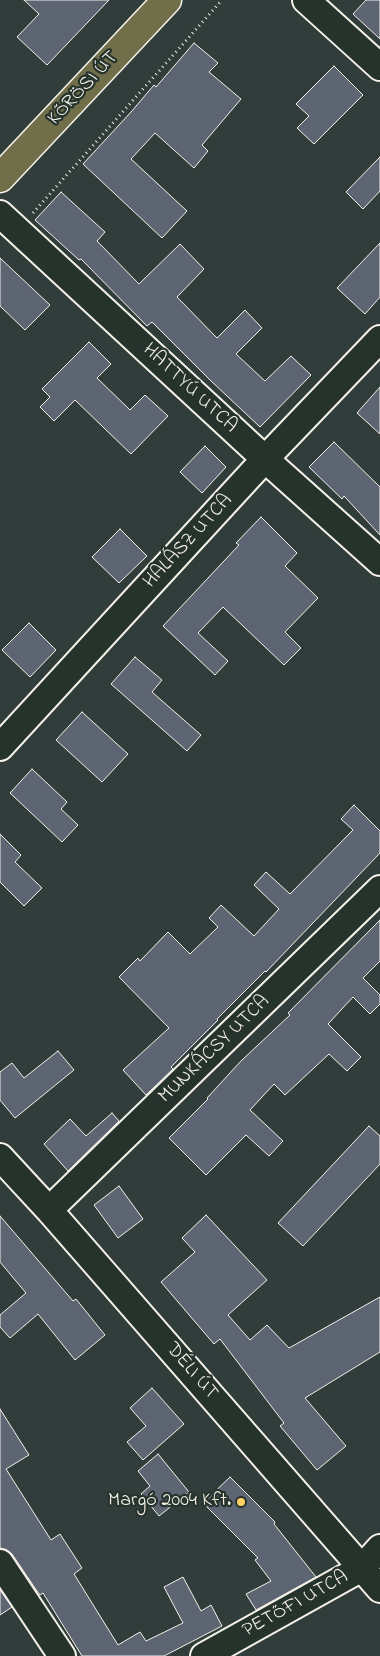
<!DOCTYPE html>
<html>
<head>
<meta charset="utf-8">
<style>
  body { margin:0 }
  canvas { display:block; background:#313d3b }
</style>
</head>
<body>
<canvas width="380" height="1656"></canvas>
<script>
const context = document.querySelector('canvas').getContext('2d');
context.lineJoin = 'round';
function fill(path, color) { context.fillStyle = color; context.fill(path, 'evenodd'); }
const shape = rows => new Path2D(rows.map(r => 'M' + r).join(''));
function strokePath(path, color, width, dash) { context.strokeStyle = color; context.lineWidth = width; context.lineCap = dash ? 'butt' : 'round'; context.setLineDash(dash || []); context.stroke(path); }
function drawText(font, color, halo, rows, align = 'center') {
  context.font = font + ' "Indie Flower",sans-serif'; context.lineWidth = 4.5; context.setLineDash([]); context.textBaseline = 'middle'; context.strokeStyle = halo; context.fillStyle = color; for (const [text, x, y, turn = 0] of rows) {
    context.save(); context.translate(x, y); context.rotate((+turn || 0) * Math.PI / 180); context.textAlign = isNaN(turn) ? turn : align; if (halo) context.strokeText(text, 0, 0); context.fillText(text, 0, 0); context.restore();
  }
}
const building = shape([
  [24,0,109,0,47,65,17,37,39,14,24,0],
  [366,0,380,0,380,39,353,14,366,0],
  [194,43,218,63,209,72,241,99,202,145,208,151,194,168,155,133,131,159,187,211,162,238,83,164,131,112,154,85,156,87,194,43],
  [334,66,363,95,314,144,297,128,309,116,296,104,334,66],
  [380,157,380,191,363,209,346,192,380,157],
  [61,192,105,232,97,241,139,284,180,244,204,269,177,297,217,338,245,310,262,328,236,354,265,381,291,356,311,375,260,427,210,380,152,322,147,326,81,259,79,260,35,220,61,192],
  [380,243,380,297,365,314,337,288,380,243],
  [0,258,50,305,25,330,0,306,0,258],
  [89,342,111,364,97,378,130,410,145,395,168,416,131,454,75,400,54,421,40,407,50,397,42,389,89,342],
  [380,387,380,434,357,413,380,387],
  [334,442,380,487,380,535,344,496,342,499,309,467,334,442],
  [205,446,226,467,202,493,180,472,205,446],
  [261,517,297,553,285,566,318,598,285,632,301,648,284,665,223,607,198,633,228,661,215,675,163,626,239,545,236,543,261,517],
  [120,529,147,556,119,583,92,557,120,529],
  [29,623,56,650,30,677,2,650,29,623],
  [135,657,162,680,152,692,201,735,187,751,111,684,135,657],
  [82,712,128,754,102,782,56,740,82,712],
  [32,769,67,802,61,809,78,825,62,842,10,793,32,769],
  [354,805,380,831,380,853,266,972,265,971,217,1019,218,1020,171,1067,173,1069,146,1095,123,1070,169,1028,119,977,138,958,140,961,168,932,190,954,218,927,209,918,221,905,254,936,279,909,254,885,266,872,290,894,353,830,341,819,354,805],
  [0,834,21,855,15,862,42,888,24,906,0,882,0,834],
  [380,920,380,961,363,978,380,995,380,1004,370,1014,353,997,328,1024,361,1057,347,1071,329,1054,285,1095,274,1084,250,1110,283,1141,269,1156,246,1135,206,1175,169,1138,208,1099,207,1098,241,1061,290,1015,288,1013,380,920],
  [58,1051,74,1070,15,1118,0,1100,0,1072,12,1063,24,1078,58,1051],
  [112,1113,119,1121,68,1171,44,1144,70,1119,86,1136,112,1113],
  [369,1126,380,1136,380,1164,303,1246,278,1223,369,1126],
  [119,1186,143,1219,118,1238,94,1205,119,1186],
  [206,1215,267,1280,228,1315,250,1340,267,1325,289,1348,380,1297,380,1352,305,1398,346,1446,317,1470,280,1426,284,1423,220,1339,214,1344,161,1282,195,1252,182,1238,206,1215],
  [0,1216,73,1301,76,1299,105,1335,75,1360,38,1314,10,1338,0,1327,0,1315,26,1293,0,1262,0,1216],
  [152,1388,184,1424,143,1460,127,1442,146,1426,130,1408,152,1388],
  [0,1409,29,1455,6,1469,51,1540,60,1534,82,1568,74,1574,118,1645,140,1632,146,1641,183,1623,164,1587,183,1577,201,1611,211,1605,222,1626,164,1656,82,1656,43,1593,40,1595,37,1591,12,1554,7,1550,0,1548,0,1409],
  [158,1454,189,1492,159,1516,141,1494,150,1486,138,1471,158,1454],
  [230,1477,275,1522,274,1524,316,1577,256,1610,246,1594,271,1581,255,1560,258,1558,203,1503,230,1477],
  [0,1590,12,1607,0,1615,0,1590]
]);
fill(building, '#5d6472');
strokePath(building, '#f4f1e8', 1);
const minor = shape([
  [306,0,380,67],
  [0,214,265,459,380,562],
  [0,747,265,459,380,339],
  [0,1157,49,1210,380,1589],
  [49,1210,380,889],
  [0,1563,62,1656],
  [204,1656,362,1568,380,1548]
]);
const major = shape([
  [0,178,167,0]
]);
strokePath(minor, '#f4f1e8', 30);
strokePath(major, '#f4f1e8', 31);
strokePath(shape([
  [33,213,222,0]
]), '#f4f1e8', 3, [1, 4]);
strokePath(minor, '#26332d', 26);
strokePath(major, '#716f4a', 28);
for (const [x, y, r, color] of [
  [241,1502,5,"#ffd166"]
]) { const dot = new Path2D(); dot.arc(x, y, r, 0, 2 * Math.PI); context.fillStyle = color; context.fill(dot); strokePath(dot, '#26332d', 2); }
drawText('20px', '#f4f1e8', '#26332d', [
  ["KŐRÖSI ÚT",84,89,-47],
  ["HATTYÚ UTCA",189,389,43],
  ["HALÁSZ UTCA",189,542,-47],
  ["MUNKÁCSY UTCA",215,1050,-44],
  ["DÉLI ÚT",191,1372,49],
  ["PETŐFI UTCA",296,1605,-29]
]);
drawText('20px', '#f4f1e8', '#26332d', [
  ["Margó 2004 Kft.",231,1502]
], 'right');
</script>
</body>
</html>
